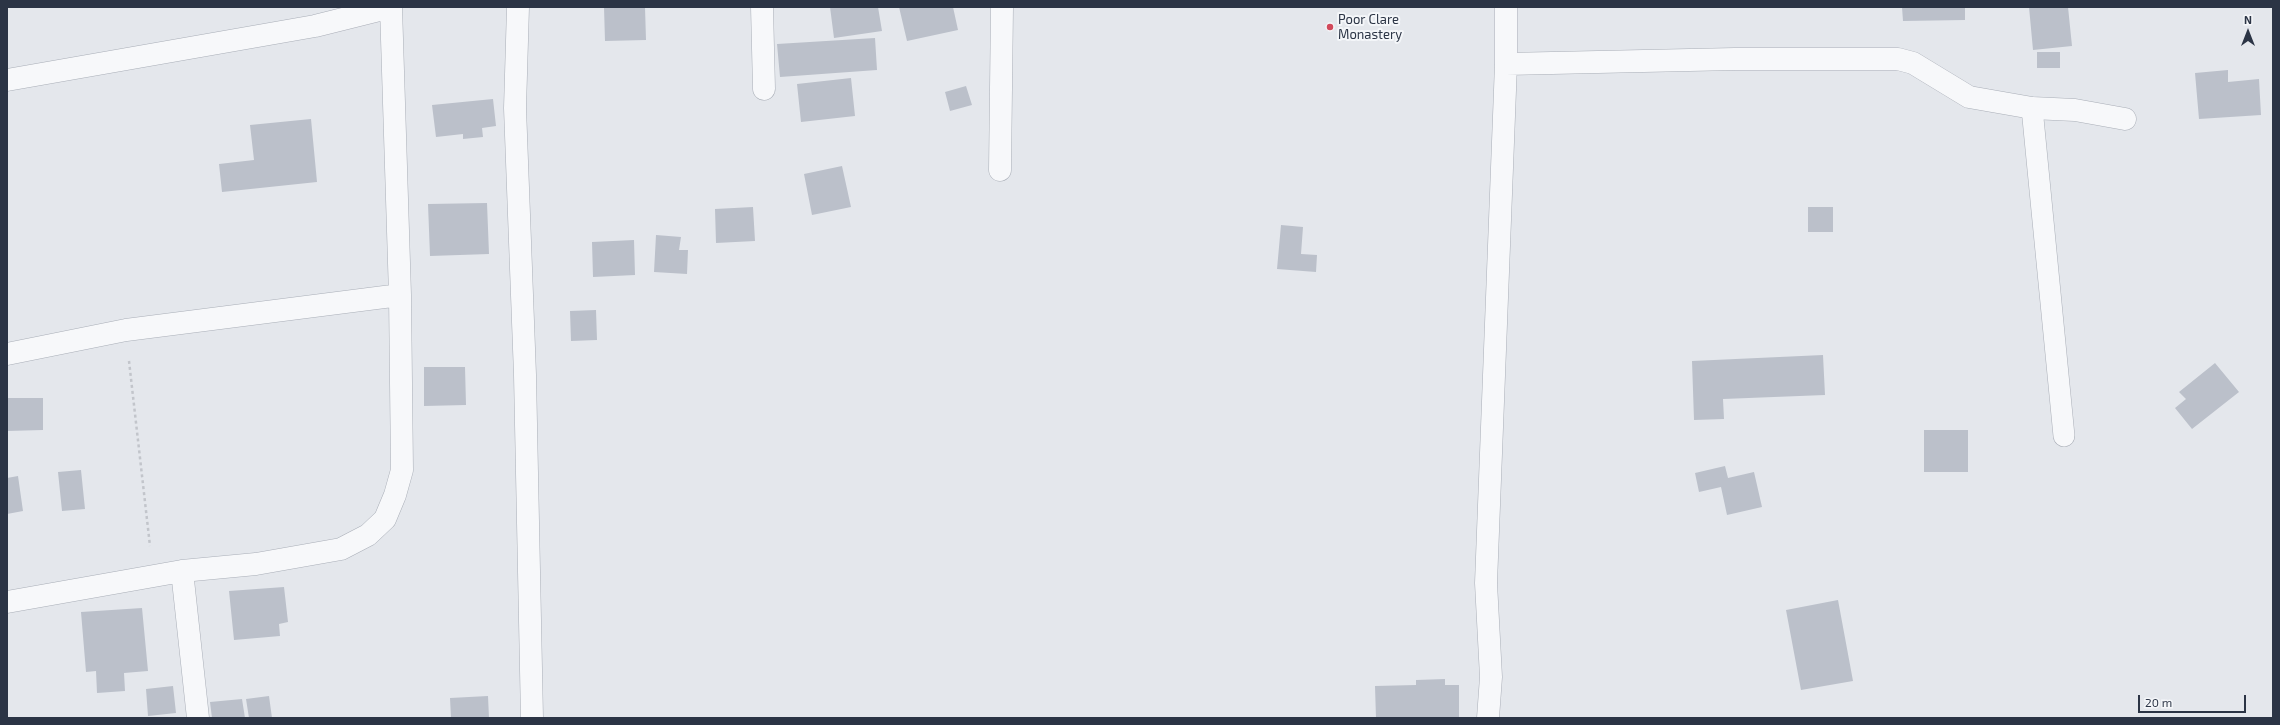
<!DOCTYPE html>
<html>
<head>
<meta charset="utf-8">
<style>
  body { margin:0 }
  #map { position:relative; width:2280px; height:725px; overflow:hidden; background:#e4e7ec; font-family:"Exo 2",sans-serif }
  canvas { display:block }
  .frame { position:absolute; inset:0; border:8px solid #2b3445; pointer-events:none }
  .north { position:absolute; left:2228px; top:12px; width:40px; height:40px; -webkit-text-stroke:3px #f4f6f9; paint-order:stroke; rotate:0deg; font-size:11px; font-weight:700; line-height:16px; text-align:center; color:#2b3445 }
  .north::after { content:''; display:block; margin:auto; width:14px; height:18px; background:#2b3445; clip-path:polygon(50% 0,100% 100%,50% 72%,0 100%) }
  .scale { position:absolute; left:2138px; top:695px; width:108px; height:18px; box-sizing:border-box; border:2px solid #2b3445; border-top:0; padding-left:5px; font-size:12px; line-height:14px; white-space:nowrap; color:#2b3445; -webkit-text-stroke:3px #f4f6f9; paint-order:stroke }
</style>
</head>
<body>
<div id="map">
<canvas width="2280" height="725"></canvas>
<div class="frame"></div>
<div class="north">N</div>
<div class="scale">20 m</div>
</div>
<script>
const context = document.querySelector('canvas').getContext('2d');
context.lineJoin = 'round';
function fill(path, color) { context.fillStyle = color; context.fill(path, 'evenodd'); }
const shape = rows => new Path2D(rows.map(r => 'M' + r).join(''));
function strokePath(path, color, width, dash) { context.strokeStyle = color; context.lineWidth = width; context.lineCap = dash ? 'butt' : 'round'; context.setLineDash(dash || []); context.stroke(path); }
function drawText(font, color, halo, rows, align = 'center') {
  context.font = font + ' "Exo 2",sans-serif'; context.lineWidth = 4; context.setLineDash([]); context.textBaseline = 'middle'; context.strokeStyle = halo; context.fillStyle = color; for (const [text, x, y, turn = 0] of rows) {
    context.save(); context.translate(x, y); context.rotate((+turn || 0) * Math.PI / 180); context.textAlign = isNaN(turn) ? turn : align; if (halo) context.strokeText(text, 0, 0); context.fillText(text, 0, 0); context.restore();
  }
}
fill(shape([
  [604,7,645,7,646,40,605,41],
  [830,7,878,7,882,31,834,38],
  [899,7,953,7,958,30,907,41],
  [1902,7,1965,7,1965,20,1903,21],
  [2029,7,2068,7,2072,46,2033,50],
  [875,38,877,70,780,77,777,44],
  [2037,52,2060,52,2060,68,2037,68],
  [2228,70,2228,82,2259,79,2261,115,2199,119,2195,73],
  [851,78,855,116,801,122,797,84],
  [966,86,972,105,950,111,945,92],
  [493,99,496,126,482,128,483,137,463,139,463,134,436,137,432,105],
  [311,119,317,182,222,192,219,164,254,160,250,125],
  [842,166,851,207,812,215,804,174],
  [487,203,489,254,430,256,428,204],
  [753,207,755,241,716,243,715,209],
  [1808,207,1833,207,1833,232,1808,232],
  [1281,225,1303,227,1301,254,1317,255,1316,272,1277,269],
  [656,235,681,237,679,250,688,250,687,274,654,272],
  [634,240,635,275,593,277,592,242],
  [596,310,597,340,571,341,570,311],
  [1823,355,1825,395,1723,399,1724,419,1694,420,1692,361],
  [2215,363,2239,392,2192,429,2175,408,2186,399,2179,392],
  [424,367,465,367,466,405,424,406],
  [7,398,43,398,43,430,7,431],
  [1924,430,1968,430,1968,472,1924,472],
  [1725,466,1728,478,1754,472,1762,507,1727,515,1721,487,1699,492,1695,473],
  [81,470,85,509,62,511,58,472],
  [18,476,23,511,7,514,7,478],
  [284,587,288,622,279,624,280,636,234,640,229,591],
  [1838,600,1853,681,1801,690,1786,610],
  [142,608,148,671,124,673,125,691,97,693,96,671,86,672,81,612],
  [1445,679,1445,685,1459,685,1459,718,1376,718,1375,686,1416,685,1416,680],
  [173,686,176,713,148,716,146,689],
  [269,696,272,718,249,718,246,699],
  [488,696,489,718,451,718,450,698],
  [242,699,245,718,212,718,210,702]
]), '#bbc0ca');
const service = shape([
  [2032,108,2064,436]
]);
const minor = shape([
  [391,7,400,295],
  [518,7,515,108,525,375,532,718],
  [762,7,764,89],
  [1506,64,1735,59,1898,59,1913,63,1969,97,2032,108,2075,110,2125,119],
  [7,80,315,26,391,7],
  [1000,170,1002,7],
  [7,354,126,330,400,295,402,470,395,495,385,519,368,535,341,549,256,564,182,571,7,602],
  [182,571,198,718],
  [1488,718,1491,677,1486,583,1506,64,1506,7]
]);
strokePath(service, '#a9aeb7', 22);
strokePath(minor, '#a9aeb7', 23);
strokePath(shape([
  [129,361,150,546]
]), '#c2c5cb', 2.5, [3, 3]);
strokePath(service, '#f7f8fa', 21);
strokePath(minor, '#f7f8fa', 22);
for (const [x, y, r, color] of [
  [1330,27,4,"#d1495b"]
]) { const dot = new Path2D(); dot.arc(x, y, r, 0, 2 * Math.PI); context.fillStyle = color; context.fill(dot); strokePath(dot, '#f4f6f9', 1.5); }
drawText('13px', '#2b3445', '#f4f6f9', [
  ["Poor Clare",1338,20],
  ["Monastery",1338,35]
], 'left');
</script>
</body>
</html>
